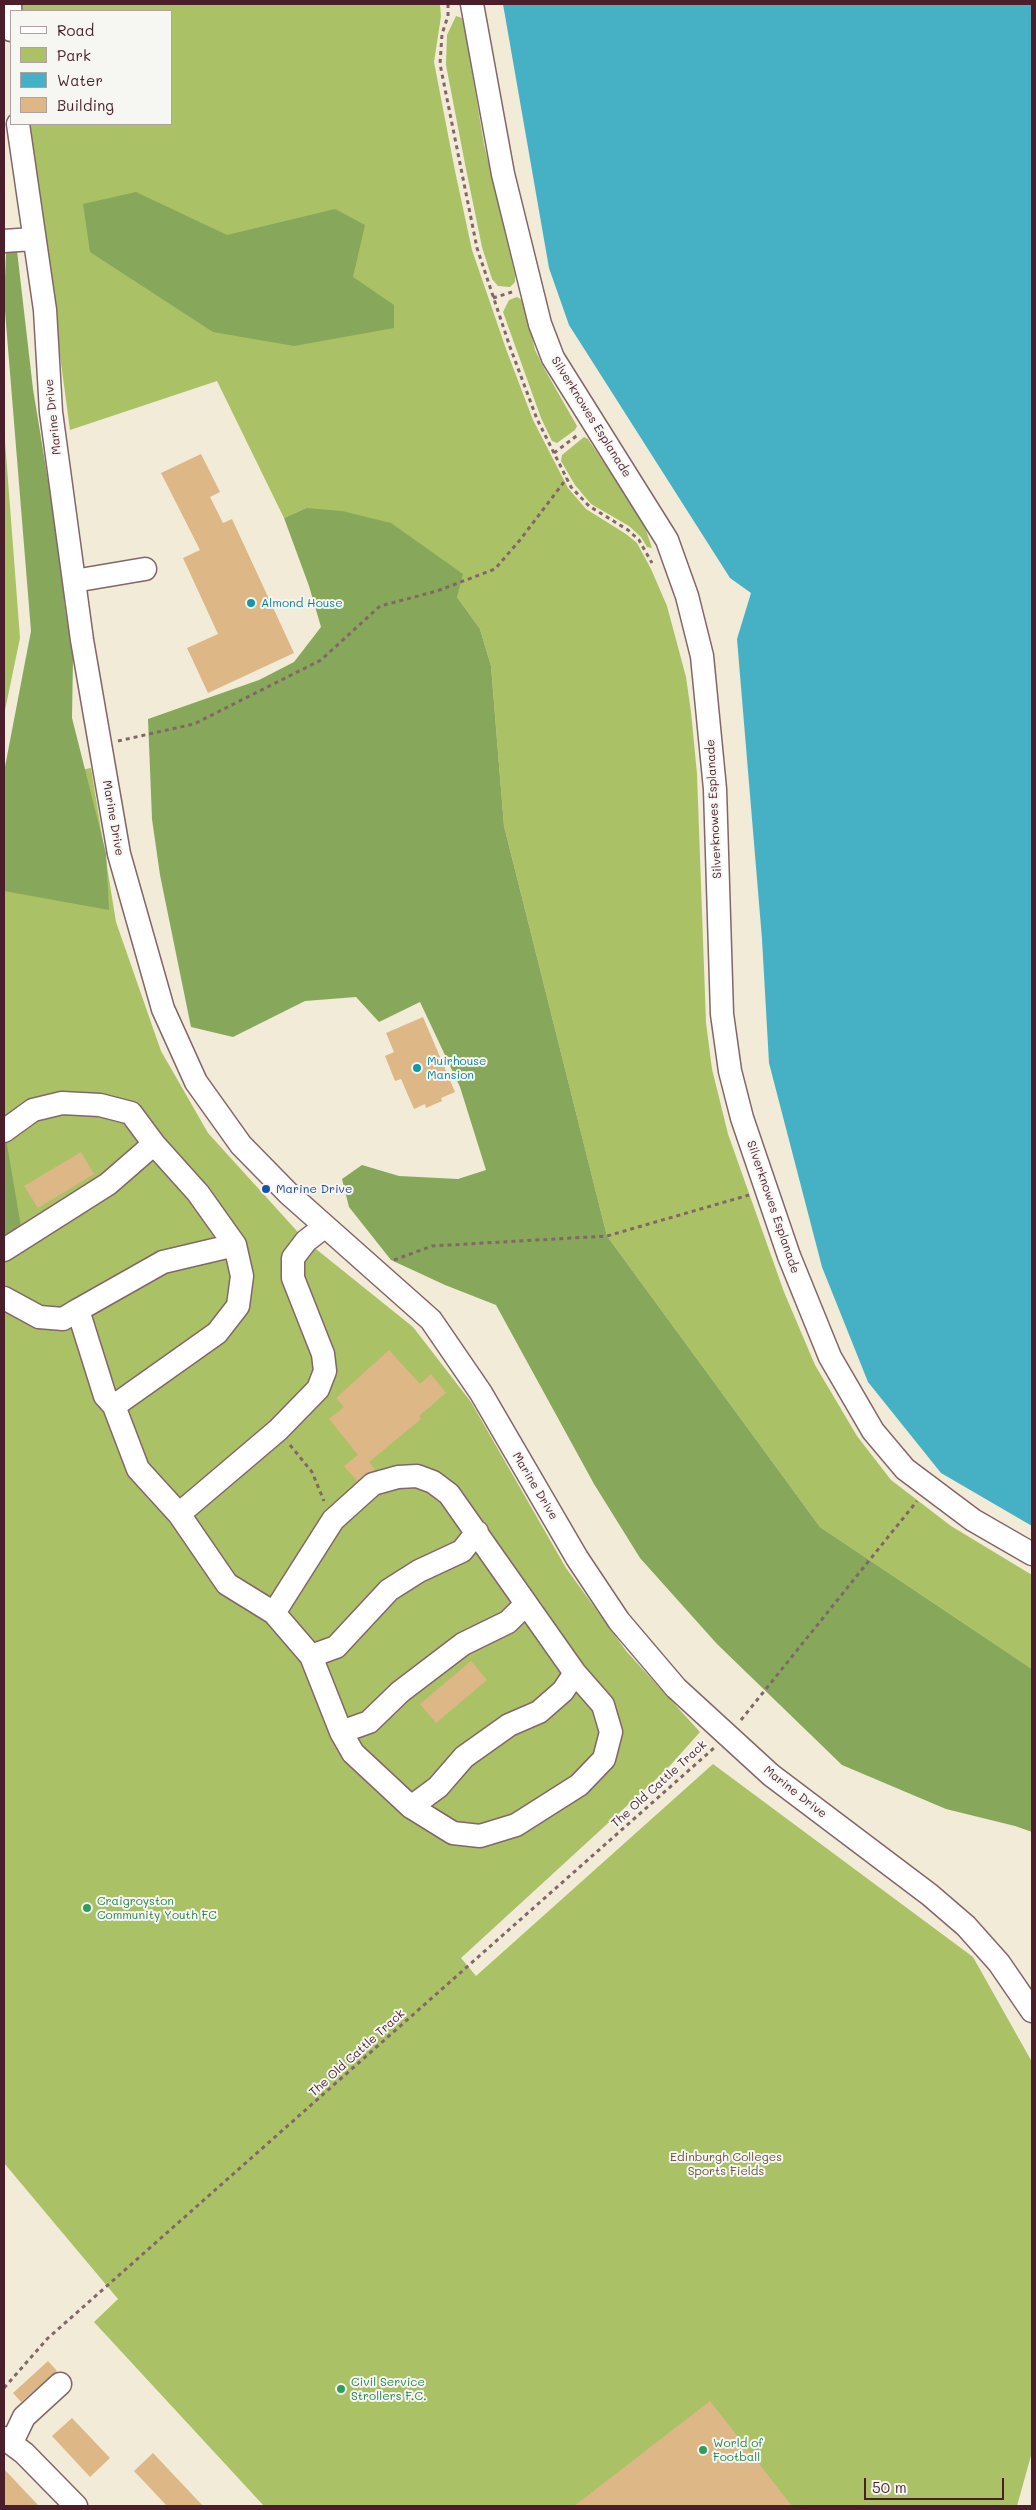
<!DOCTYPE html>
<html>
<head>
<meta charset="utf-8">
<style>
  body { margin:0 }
  #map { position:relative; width:1036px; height:2510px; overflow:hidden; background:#f1ebd8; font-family:Mali,sans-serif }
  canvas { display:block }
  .frame { position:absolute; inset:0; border:5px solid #4a1f2b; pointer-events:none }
  .legend { position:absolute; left:10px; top:10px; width:162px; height:115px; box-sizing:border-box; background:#f6f6f2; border:1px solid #b1a0a2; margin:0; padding:6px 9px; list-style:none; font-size:15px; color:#4a1f2b }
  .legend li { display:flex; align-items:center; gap:10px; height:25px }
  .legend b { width:25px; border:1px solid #b1a0a2 }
  .scale { position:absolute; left:864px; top:2478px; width:140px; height:22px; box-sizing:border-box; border:2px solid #4a1f2b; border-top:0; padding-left:6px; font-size:15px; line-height:18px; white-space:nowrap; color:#4a1f2b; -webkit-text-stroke:4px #f6f6f2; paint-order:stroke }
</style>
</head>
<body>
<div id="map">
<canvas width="1036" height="2510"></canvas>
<div class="frame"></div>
<ul class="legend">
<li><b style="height:6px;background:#fff"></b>Road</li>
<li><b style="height:14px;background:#aac166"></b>Park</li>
<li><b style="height:14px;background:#46b0c5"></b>Water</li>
<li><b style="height:14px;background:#deb786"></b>Building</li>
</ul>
<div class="scale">50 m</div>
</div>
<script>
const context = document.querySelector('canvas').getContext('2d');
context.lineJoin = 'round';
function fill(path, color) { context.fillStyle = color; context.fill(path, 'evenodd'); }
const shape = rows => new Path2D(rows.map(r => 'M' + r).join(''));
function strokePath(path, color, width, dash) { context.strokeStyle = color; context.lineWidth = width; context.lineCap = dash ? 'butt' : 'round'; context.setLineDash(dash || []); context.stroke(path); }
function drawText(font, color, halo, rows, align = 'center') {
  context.font = font + ' Mali,sans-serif'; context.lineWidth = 4; context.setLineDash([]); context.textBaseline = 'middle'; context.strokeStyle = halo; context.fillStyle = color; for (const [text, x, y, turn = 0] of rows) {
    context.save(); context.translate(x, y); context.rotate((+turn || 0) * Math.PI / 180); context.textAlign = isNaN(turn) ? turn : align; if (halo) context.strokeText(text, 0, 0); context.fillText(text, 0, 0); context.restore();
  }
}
fill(shape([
  [20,4,440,4,441,16,434,62,455,171,472,250,506,349,533,420,568,488,586,509,626,534,637,543,651,569,667,606,686,677,691,712,697,774,706,1023,712,1069,728,1134,784,1292,815,1365,857,1436,891,1480,951,1526,1032,1575,1032,1669,820,1527,607,1236,504,826,491,666,480,629,457,597,306,508,284,518,217,381,70,430,29,124,171,124,171,11,19,11],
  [456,16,462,18,464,25,484,144,515,275,515,282,510,287,498,286,492,279,482,247,466,169,446,65,447,35],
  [517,297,524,301,535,350,545,370,577,426,575,430,557,443,552,441,541,418,503,312,509,300],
  [4,428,20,638,4,715],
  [584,437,588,439,643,521,652,548,647,547,641,537,629,526,591,504,575,485,561,461,562,455],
  [91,768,116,922,161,1051,208,1133,306,1241,413,1327,471,1402,566,1568,627,1652,700,1732,666,1770,461,1958,476,1976,713,1764,973,1957,1032,2062,1032,2452,1017,2506,264,2506,94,2322,118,2299,4,2163,4,784]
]), '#aac166');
fill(shape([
  [136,192,227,235,335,209,365,225,353,277,394,305,394,328,294,346,213,332,90,252,83,204],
  [7,233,16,242,33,389,60,554,65,607,73,658,72,718,106,853,109,910,4,891,4,772,31,631,4,299],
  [306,508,342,511,391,523,463,574,457,597,480,629,491,666,504,826,607,1236,820,1527,1032,1669,1032,1832,1015,1826,946,1809,842,1765,717,1644,640,1558,594,1484,496,1305,445,1285,391,1260,349,1207,342,1179,362,1165,399,1176,458,1179,486,1170,460,1087,420,1002,379,1022,356,997,305,1001,233,1037,191,1027,160,875,152,819,148,719,259,680,294,662,321,627,309,586,284,518],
  [4,1127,21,1227,4,1235]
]), '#87a75b');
fill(shape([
  [503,4,1032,4,1032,1526,941,1473,868,1382,822,1267,769,1063,762,939,737,639,751,593,730,578,569,325,549,268]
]), '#46b0c5');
fill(shape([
  [201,454,220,492,210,497,223,523,232,519,294,653,208,693,187,648,218,634,183,558,200,550,161,473],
  [423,1017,455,1092,441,1098,442,1101,426,1108,425,1104,414,1109,401,1079,395,1081,385,1056,394,1052,386,1033],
  [81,1152,94,1174,38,1208,24,1186],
  [389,1350,420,1384,431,1374,446,1393,419,1416,421,1419,369,1462,375,1470,365,1474,357,1481,344,1466,358,1455,329,1419,344,1407,336,1398],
  [471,1661,487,1680,436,1723,420,1704],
  [48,2361,57,2371,21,2402,13,2393],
  [710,2401,792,2506,574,2506,609,2479],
  [72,2418,110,2458,90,2477,52,2436],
  [153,2453,203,2506,167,2506,134,2471],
  [4,2469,39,2506,4,2506]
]), '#deb786');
const minor = shape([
  [10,4,11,30],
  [472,4,503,174,540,324,553,358,667,540,687,596,702,656,715,789,722,1014,730,1071,742,1118,789,1256,830,1357,873,1431,905,1469,973,1520,1032,1554],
  [18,124,45,310,51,412,82,640,119,854,163,1009,196,1082,241,1145,289,1194,431,1320,481,1393,577,1558,619,1621,676,1688,771,1775,930,1895,966,1926,999,1963,1032,2011],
  [4,241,33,239],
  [74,581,145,569],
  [4,1131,33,1110,62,1103,100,1105,131,1113,154,1144,198,1193,235,1245,242,1276,238,1306,217,1333,114,1406],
  [4,1250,108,1184,154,1144],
  [4,1298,39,1317,63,1319,78,1310,105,1396,114,1406,138,1469,179,1514,227,1584,274,1613,311,1656,341,1732,353,1753,411,1807,453,1833,480,1836,516,1825,579,1785,604,1759,611,1732,603,1705,575,1673,449,1494,433,1482,417,1476,398,1477,373,1484,333,1520,274,1613],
  [78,1310,163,1262,235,1245],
  [179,1514,278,1430,318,1389,325,1371,323,1354,293,1278,293,1258,306,1241,324,1227],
  [311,1656,336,1647,389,1590,419,1571,462,1551,477,1532],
  [341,1732,369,1722,400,1692,463,1644,508,1622,525,1605],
  [411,1807,438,1787,464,1757,509,1725,539,1712,563,1691,575,1673],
  [4,2438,24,2453,76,2506],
  [12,2442,24,2417,60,2384]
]);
strokePath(minor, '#846668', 25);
strokePath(shape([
  [448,4,448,16,442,34,440,64,477,248,510,347,537,419,571,487,589,506,628,530,639,540,652,563],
  [493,298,512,292],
  [554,453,579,434],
  [118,741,194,724,321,660,380,606,437,591,495,569,520,540,567,478],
  [394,1260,432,1246,607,1236,749,1195],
  [290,1445,312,1472,324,1501],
  [741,1720,917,1501],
  [4,2388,47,2339,714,1748]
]), '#846668', 3, [4, 4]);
strokePath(minor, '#fff', 22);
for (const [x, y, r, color] of [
  [251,603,5,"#0f9aa8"],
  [417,1068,5,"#0f9aa8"],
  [266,1189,5,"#1a4fb4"],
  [87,1908,5,"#2e9e5b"],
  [341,2389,5,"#2e9e5b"],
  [703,2450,5,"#2e9e5b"]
]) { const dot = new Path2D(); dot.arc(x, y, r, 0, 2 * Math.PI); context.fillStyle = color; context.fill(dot); strokePath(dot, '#f6f6f2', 2); }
drawText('12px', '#4a1f2b', '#f6f6f2', [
  ["Marine Drive",53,417,-96],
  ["Silverknowes Esplanade",591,417,58],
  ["Silverknowes Esplanade",714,809,-93],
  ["Marine Drive",113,818,80],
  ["Silverknowes Esplanade",773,1207,71],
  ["Marine Drive",535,1486,59],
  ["The Old Cattle Track",659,1784,-42],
  ["Marine Drive",795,1792,38],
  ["The Old Cattle Track",357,2053,-42]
]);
drawText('12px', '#0d838f', '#f6f6f2', [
  ["Almond House",261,603],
  ["Muirhouse",427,1061],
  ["Mansion",427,1075]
], 'left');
drawText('12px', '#164399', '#f6f6f2', [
  ["Marine Drive",276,1189]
], 'left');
drawText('12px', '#27864d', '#f6f6f2', [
  ["Craigroyston",97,1901],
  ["Community Youth FC",97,1915],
  ["Civil Service",351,2382],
  ["Strollers F.C.",351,2396],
  ["World of",713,2443],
  ["Football",713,2457]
], 'left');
drawText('12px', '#67503d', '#f6f6f2', [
  ["Edinburgh Colleges",726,2157],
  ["Sports Fields",726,2171]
]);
</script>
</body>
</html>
